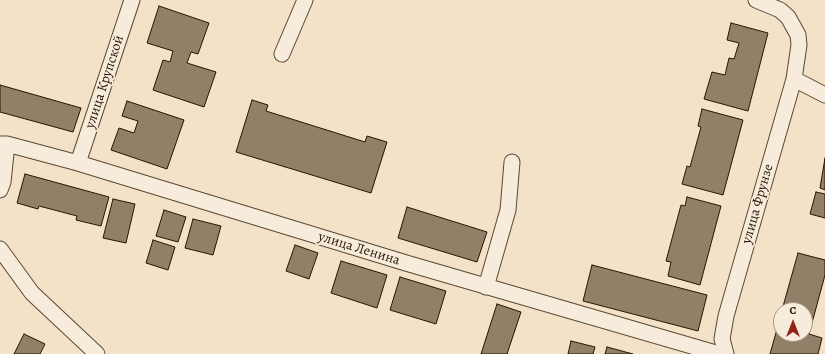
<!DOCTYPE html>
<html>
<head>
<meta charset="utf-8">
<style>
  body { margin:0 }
  #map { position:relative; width:825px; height:354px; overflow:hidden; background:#f3e2c7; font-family:Alegreya,serif }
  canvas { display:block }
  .north { position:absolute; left:773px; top:302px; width:40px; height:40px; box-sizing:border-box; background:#f7ecdb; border:1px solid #a49684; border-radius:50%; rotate:0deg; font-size:11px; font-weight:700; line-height:16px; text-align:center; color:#271402 }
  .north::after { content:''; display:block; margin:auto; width:14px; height:18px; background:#8f2418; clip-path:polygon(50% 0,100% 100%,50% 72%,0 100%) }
</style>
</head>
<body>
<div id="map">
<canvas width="825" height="354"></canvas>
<div class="north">С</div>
</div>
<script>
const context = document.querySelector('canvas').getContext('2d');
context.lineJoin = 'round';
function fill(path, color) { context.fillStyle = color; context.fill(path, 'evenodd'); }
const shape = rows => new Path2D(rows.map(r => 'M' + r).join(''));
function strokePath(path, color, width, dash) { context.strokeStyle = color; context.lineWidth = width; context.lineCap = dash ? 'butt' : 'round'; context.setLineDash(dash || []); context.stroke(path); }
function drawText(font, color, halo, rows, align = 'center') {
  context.font = font + ' Alegreya,serif'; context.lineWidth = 3.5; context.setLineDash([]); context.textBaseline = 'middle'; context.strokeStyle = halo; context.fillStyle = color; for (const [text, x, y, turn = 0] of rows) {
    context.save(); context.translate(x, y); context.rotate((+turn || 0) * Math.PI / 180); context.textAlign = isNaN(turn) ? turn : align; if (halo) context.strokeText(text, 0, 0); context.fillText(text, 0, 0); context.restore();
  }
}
const building = shape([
  [159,6,209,23,198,54,191,52,187,63,216,72,204,107,153,90,163,60,170,62,173,51,147,43,159,6],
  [731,23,768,33,748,111,704,99,712,72,725,75,729,58,734,59,739,43,727,40,731,23],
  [0,85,81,108,73,132,0,112,0,85],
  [252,100,268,105,266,111,365,142,367,136,387,142,371,193,236,152,252,100],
  [127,101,184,120,167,169,111,150,119,128,134,133,138,121,122,116,127,101],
  [702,109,743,120,723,195,682,184,687,166,690,167,701,127,698,126,702,109],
  [825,158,825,190,820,188,825,158],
  [25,174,109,197,101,226,76,220,77,216,39,206,38,209,17,203,25,174],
  [816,192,825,194,825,218,810,214,816,192],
  [687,197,721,206,700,285,668,276,671,262,666,261,681,205,685,206,687,197],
  [113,199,135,204,126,243,103,238,113,199],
  [407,207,487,232,477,262,398,238,407,207],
  [164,210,186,217,178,242,156,236,164,210],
  [193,219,221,226,213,255,185,248,193,219],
  [153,240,175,247,168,270,146,263,153,240],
  [295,245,318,253,309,279,286,271,295,245],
  [798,253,825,260,825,275,809,334,822,338,818,354,770,354,781,315,781,334,805,334,805,310,782,310,798,253],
  [341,261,387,275,377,308,331,293,341,261],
  [592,265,707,295,698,331,583,301,592,265],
  [400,277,446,291,436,324,390,310,400,277],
  [497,304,521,312,507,354,481,354,497,304],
  [24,334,45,344,40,354,14,354,24,334],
  [571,341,595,347,593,354,568,354,571,341],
  [607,347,633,354,605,354,607,347]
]);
fill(building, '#917f68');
strokePath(building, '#271402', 1);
const minor = shape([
  [282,54,305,0],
  [794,79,825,95],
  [0,144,7,144,78,163,406,263,719,354],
  [78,163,132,0],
  [0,190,3,182,7,144],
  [0,249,32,293,97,354],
  [486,287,508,210,512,162],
  [726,354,722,339,726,316,794,79,799,45,798,35,788,17,780,10,756,0]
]);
strokePath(minor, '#5a4833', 17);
strokePath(minor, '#f7ecdb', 15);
drawText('14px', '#271402', '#f7ecdb', [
  ["улица Крупской",105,82,-72],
  ["улица Фрунзе",758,204,-74],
  ["улица Ленина",359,249,17]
]);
</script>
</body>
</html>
